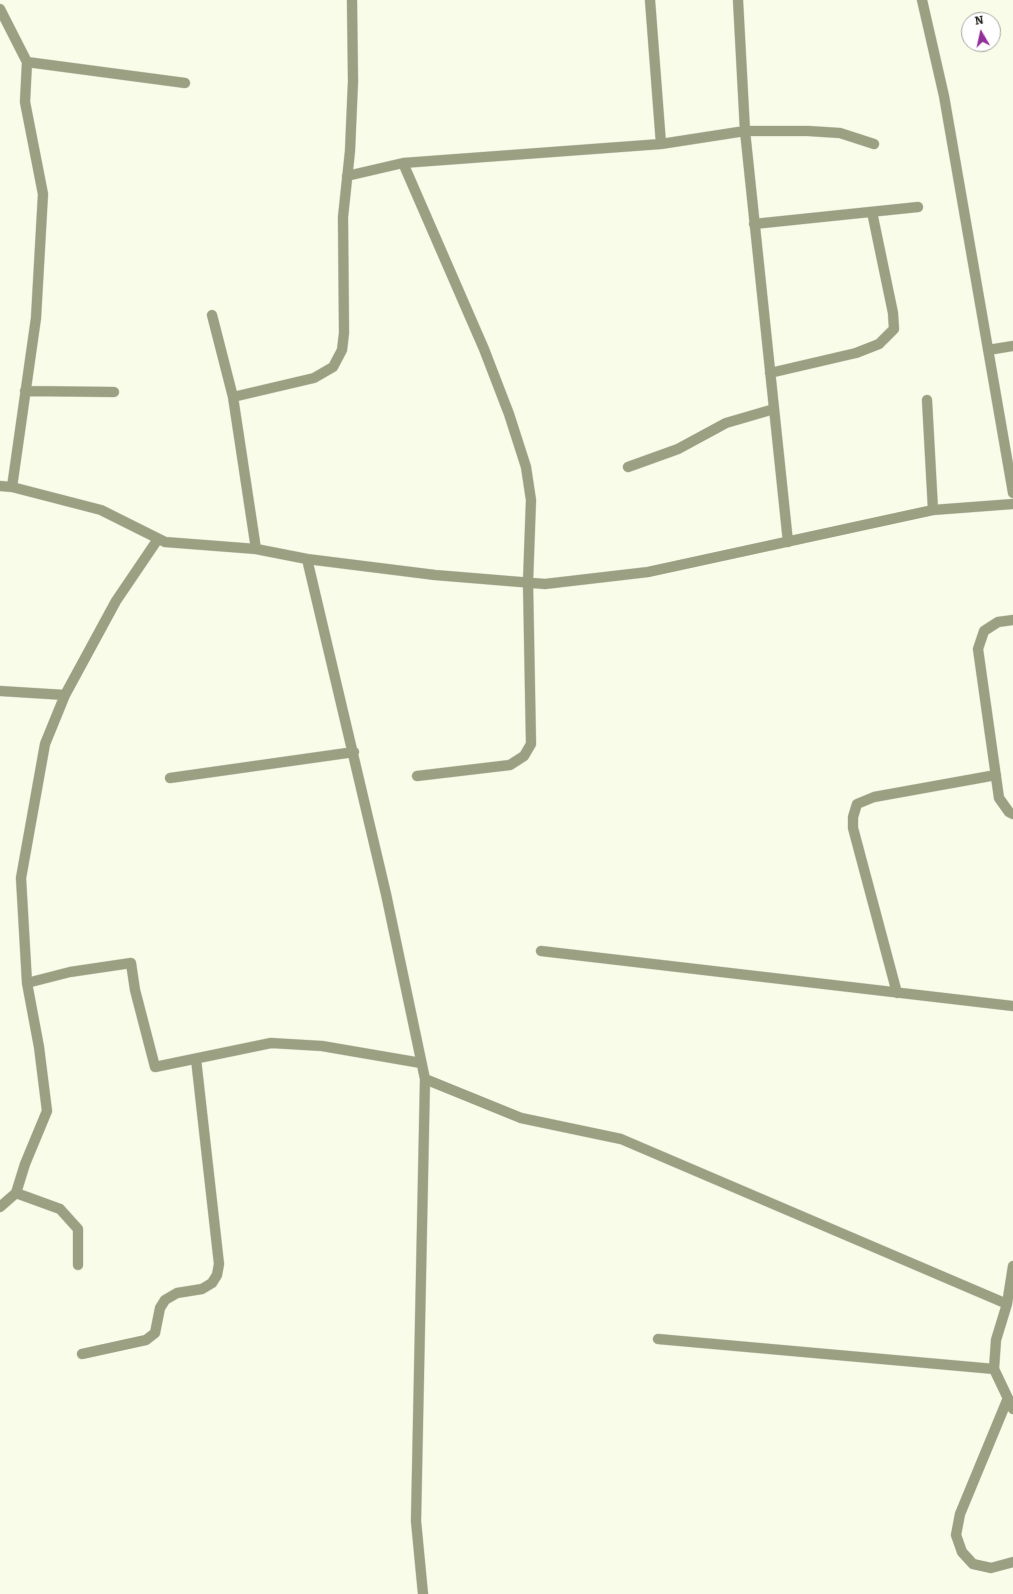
<!DOCTYPE html>
<html>
<head>
<meta charset="utf-8">
<style>
  body { margin:0 }
  #map { position:relative; width:1013px; height:1594px; overflow:hidden; background:#f9fce8; font-family:Bitter,serif }
  canvas { display:block }
  .north { position:absolute; left:961px; top:12px; width:40px; height:40px; box-sizing:border-box; background:#fff; border:1px solid #a6a7a4; border-radius:50%; rotate:351deg; font-size:11px; font-weight:700; line-height:16px; text-align:center; color:#21221b }
  .north::after { content:''; display:block; margin:auto; width:14px; height:18px; background:#913098; clip-path:polygon(50% 0,100% 100%,50% 72%,0 100%) }
</style>
</head>
<body>
<div id="map">
<canvas width="1013" height="1594"></canvas>
<div class="north">N</div>
</div>
<script>
const context = document.querySelector('canvas').getContext('2d');
context.lineJoin = 'round';
const shape = rows => new Path2D(rows.map(r => 'M' + r).join(''));
function strokePath(path, color, width, dash) { context.strokeStyle = color; context.lineWidth = width; context.lineCap = dash ? 'butt' : 'round'; context.setLineDash(dash || []); context.stroke(path); }
const street = shape([
  [650,0,661,144],
  [738,0,745,131,788,542],
  [922,0,944,96,1013,493],
  [0,9,27,62,25,102,43,194,36,318,12,487,101,510,165,542,256,549,307,559,435,575,545,584,648,572,933,510,1013,504],
  [27,62,185,83],
  [403,163,484,349,509,414,526,467,531,500,528,582,531,744,524,756,510,765,417,776],
  [347,176,403,163,661,144,745,131,808,131,840,133,874,144],
  [754,224,918,207],
  [212,315,233,397,256,549],
  [988,350,1013,346],
  [770,373,856,353,879,344,894,329,893,313,872,212],
  [25,391,114,392],
  [233,397,314,378,333,367,342,350,344,333,343,217,350,151,353,81,352,0],
  [927,400,933,510],
  [628,467,678,449,726,423,774,409],
  [0,486,12,487],
  [307,559,386,894,425,1079,416,1521,423,1594],
  [1013,620,998,622,984,631,978,649,999,798,1009,812,1013,814],
  [0,691,65,695],
  [170,778,354,752],
  [541,951,1013,1006],
  [27,983,70,972,131,963,135,990,155,1067,271,1043,322,1046,421,1063],
  [897,993,853,828,853,817,857,804,874,797,996,775],
  [425,1079,521,1118,621,1139,1007,1304],
  [16,1193,60,1209,78,1229,78,1265],
  [0,1207,16,1193,25,1164,47,1111,39,1047,27,983,21,878,45,744,65,695,116,601,158,539],
  [1013,1266,1007,1304,996,1340,994,1369,1013,1409],
  [658,1339,994,1369],
  [82,1354,146,1340,155,1333,160,1308,165,1300,177,1293,202,1289,212,1283,217,1275,219,1264,196,1059],
  [1008,1398,960,1514,956,1535,962,1552,973,1564,991,1568,1013,1562]
]);
strokePath(street, '#d6d9c7', 11);
strokePath(street, '#9ba082', 10);
</script>
</body>
</html>
